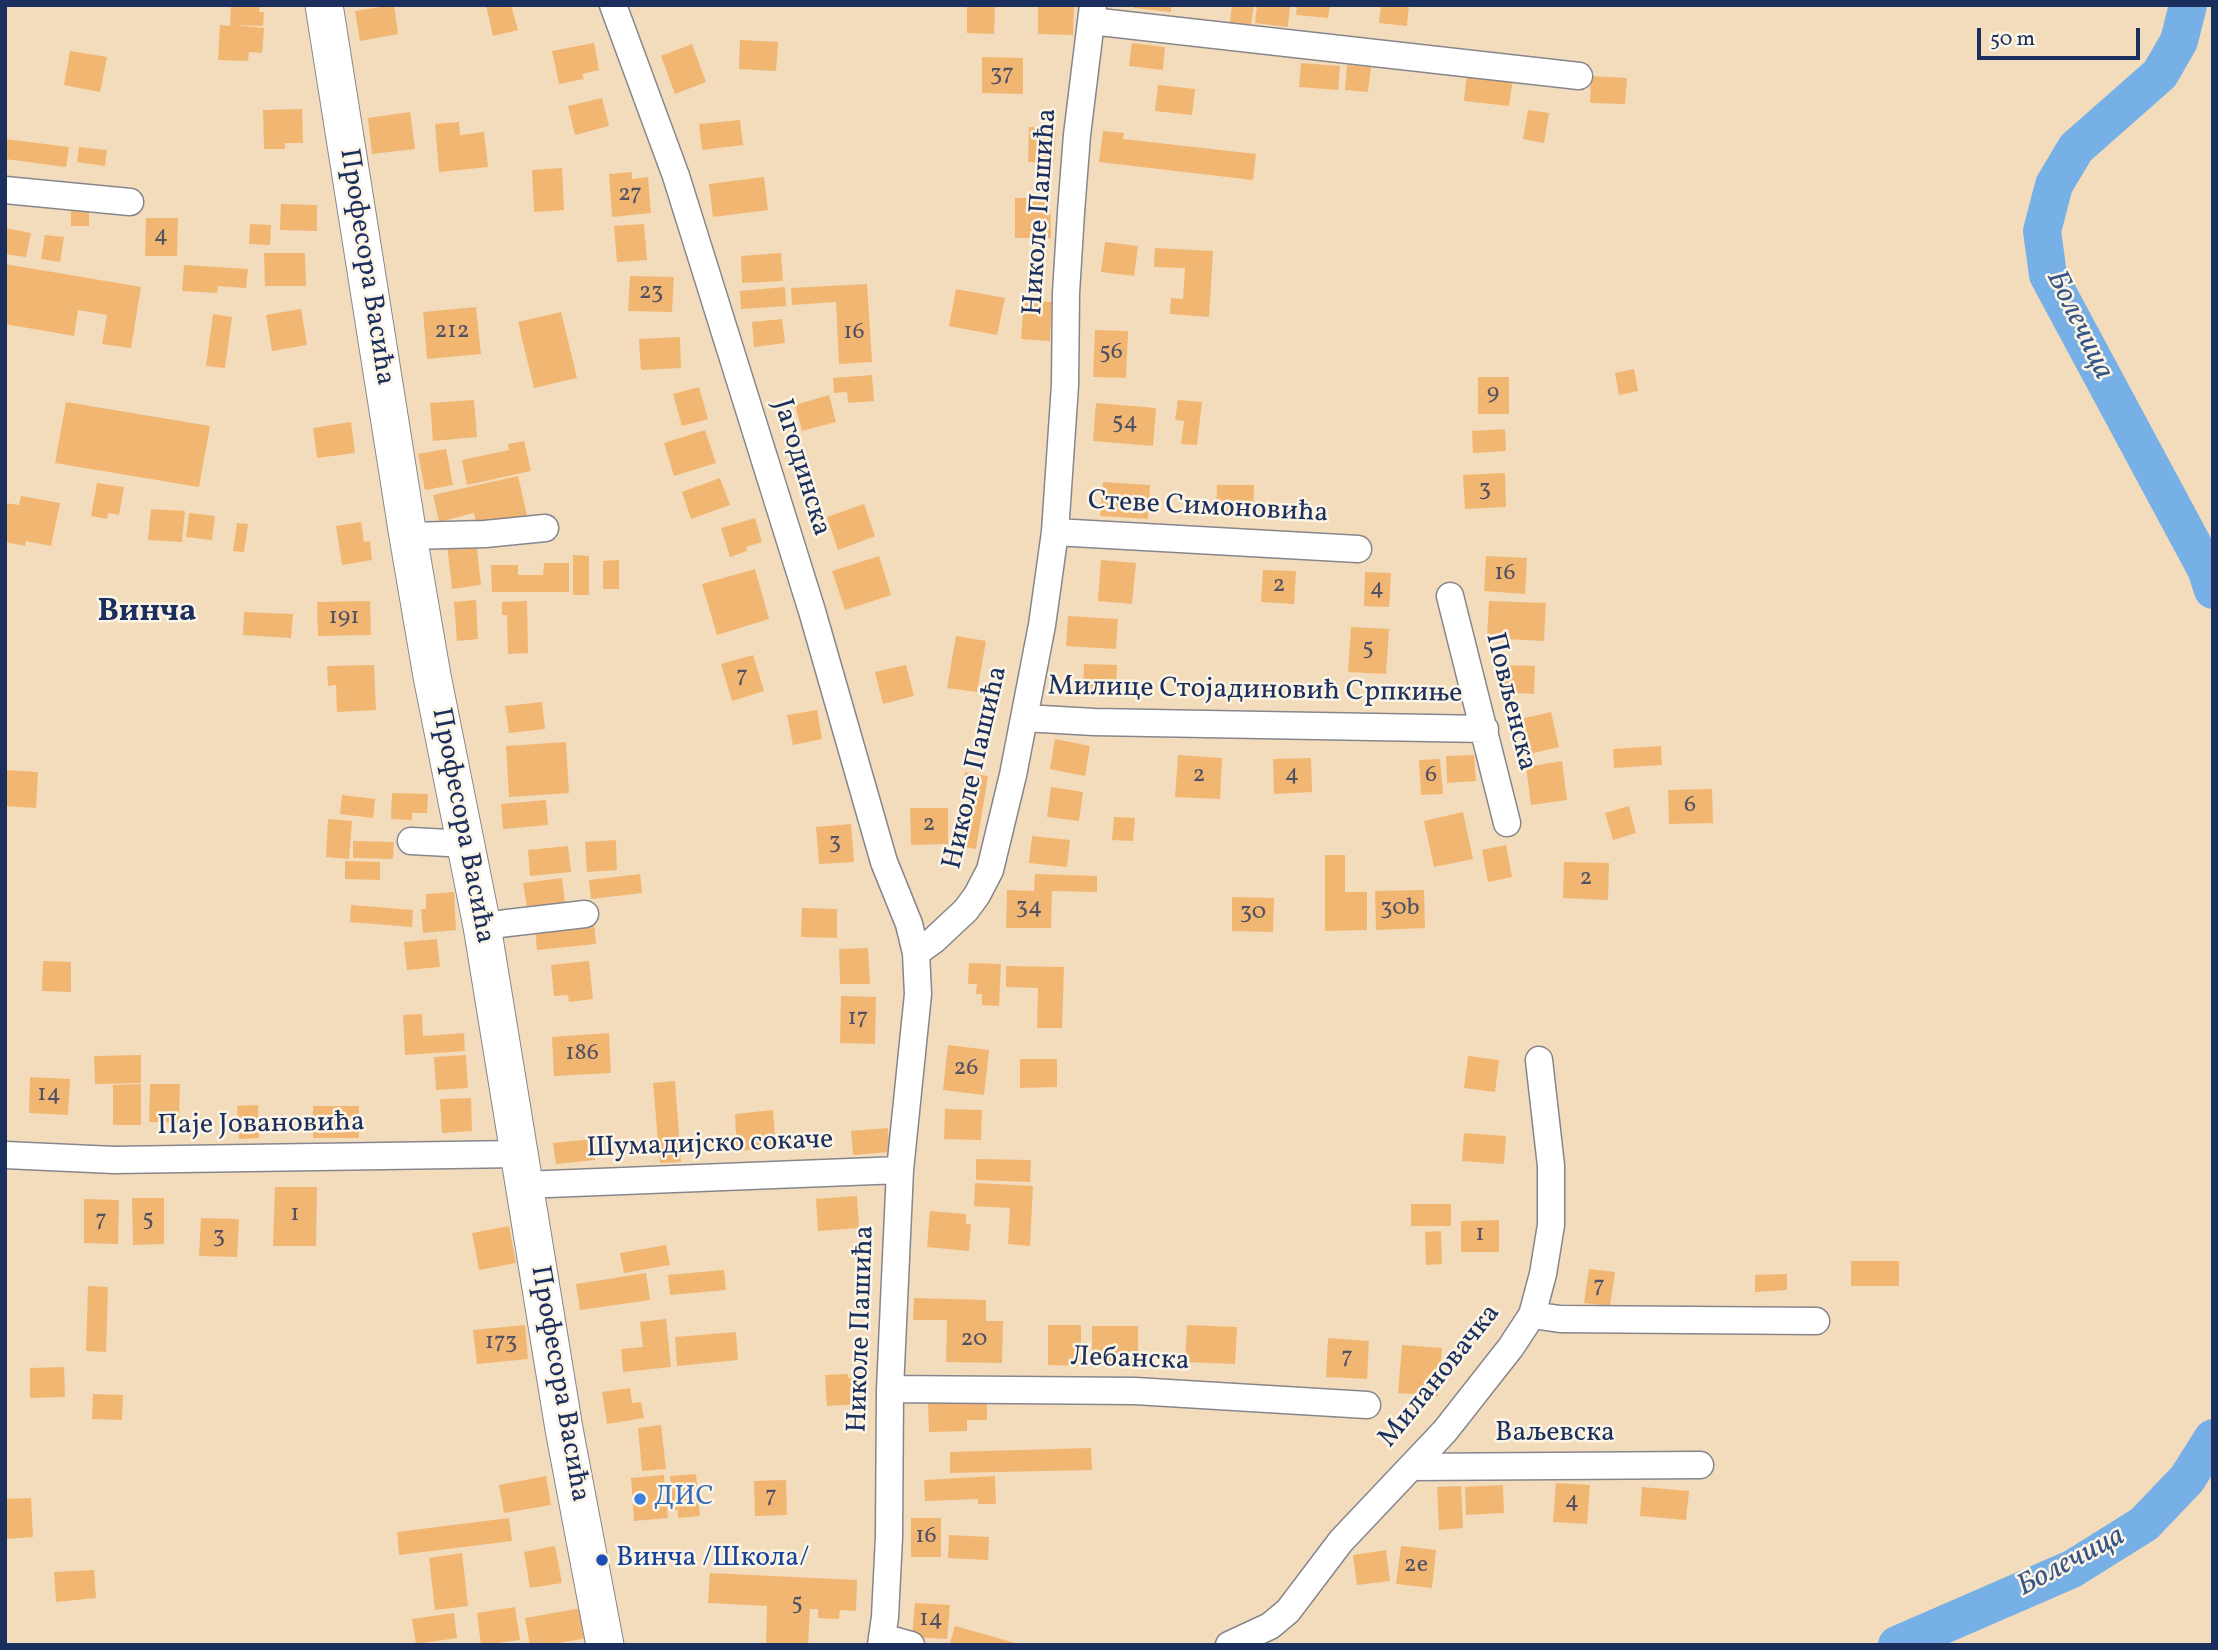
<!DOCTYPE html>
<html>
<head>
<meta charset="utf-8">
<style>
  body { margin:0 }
  #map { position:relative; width:2218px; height:1650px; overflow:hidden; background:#f3dcbc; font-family:Vollkorn,serif }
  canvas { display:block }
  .frame { position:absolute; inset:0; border:7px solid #1b2f5e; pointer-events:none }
  .scale { position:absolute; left:1977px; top:28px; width:163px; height:32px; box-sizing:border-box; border:4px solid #1b2f5e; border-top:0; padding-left:9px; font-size:21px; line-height:24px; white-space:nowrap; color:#1b2f5e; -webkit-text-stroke:5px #fcf5e5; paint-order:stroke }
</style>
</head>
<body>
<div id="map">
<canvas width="2218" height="1650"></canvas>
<div class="frame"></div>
<div class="scale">50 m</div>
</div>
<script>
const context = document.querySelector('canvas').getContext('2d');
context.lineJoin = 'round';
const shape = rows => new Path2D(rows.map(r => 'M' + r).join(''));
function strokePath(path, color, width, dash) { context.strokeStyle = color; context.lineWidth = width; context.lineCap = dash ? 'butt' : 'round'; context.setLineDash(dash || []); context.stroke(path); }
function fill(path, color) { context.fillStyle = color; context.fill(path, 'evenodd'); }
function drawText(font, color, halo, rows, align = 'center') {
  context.font = font + ' Vollkorn,serif'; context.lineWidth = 5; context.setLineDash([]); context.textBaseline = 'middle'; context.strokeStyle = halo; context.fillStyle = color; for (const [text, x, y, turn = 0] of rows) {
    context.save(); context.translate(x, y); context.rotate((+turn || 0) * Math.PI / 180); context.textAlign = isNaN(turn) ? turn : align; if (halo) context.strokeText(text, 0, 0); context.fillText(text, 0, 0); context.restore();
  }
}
strokePath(shape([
  [2188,5,2179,41,2160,74,2076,148,2054,185,2042,231,2048,275,2206,569,2213,590],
  [1897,1645,2072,1569,2144,1524,2187,1479,2213,1438]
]), '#77b0e7', 38);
fill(shape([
  [231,5,260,5,259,12,264,12,263,26,234,25,264,28,262,53,249,52,248,61,218,60,220,25,230,26],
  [394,5,398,34,360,41,355,11],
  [486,5,511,5,518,30,493,36],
  [967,5,995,5,994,34,967,33],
  [1038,5,1074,5,1073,35,1038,34],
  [1134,5,1171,5,1171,12,1134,8],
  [1232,5,1254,5,1251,25,1230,23],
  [1257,5,1290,5,1288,27,1255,23],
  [1297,5,1330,5,1328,18,1296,15],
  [1381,5,1409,5,1407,26,1379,23],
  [740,40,778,42,776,71,739,69],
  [594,43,599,70,582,74,584,79,559,84,552,51],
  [1132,43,1165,47,1163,70,1129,66],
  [692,44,706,82,675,94,661,56],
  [70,51,107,57,100,92,64,85],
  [982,57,1023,58,1023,94,982,93],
  [1301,63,1340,66,1338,90,1299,87],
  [1347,65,1371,67,1368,92,1345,90],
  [1467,72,1513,78,1509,106,1464,101],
  [1591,76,1627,78,1625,104,1590,103],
  [1158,85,1195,89,1192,115,1155,111],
  [602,98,609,126,575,135,568,106],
  [302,109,303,143,285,143,285,149,264,149,263,110],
  [1528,110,1549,113,1544,143,1523,139],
  [410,112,415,149,372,154,368,118],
  [740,120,743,145,702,150,699,124],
  [459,122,460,135,484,132,488,167,439,172,435,124],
  [1029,127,1056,128,1054,163,1028,162],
  [1103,131,1124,133,1123,139,1256,154,1253,180,1099,162],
  [5,139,69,147,66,167,5,159],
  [79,147,107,150,105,166,77,162],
  [562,168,564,210,534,212,532,170],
  [632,172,632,179,648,177,651,213,612,217,609,174],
  [764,177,768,210,713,217,709,184],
  [1015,198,1050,198,1051,238,1015,238],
  [281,204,317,205,317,231,280,230],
  [71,206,89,206,89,226,71,226],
  [146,218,178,218,177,256,145,256],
  [250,224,271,225,270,245,249,244],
  [644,224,647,260,617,262,614,226],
  [5,228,31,233,26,257,5,254],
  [45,235,64,237,60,262,41,259],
  [1105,242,1138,246,1134,276,1101,272],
  [1155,248,1213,251,1209,317,1170,314,1171,298,1183,299,1185,268,1154,267],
  [264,253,305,253,306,286,265,286],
  [781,253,783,281,742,283,741,256],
  [5,264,141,287,131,348,102,344,107,315,78,310,74,336,5,324],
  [184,265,248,269,246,288,218,286,217,293,182,291],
  [630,276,674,277,672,312,628,311],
  [867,284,872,362,839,364,836,302,792,305,791,288],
  [785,287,786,306,741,309,740,291],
  [956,289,1005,298,997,335,949,326],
  [1024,301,1052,302,1050,341,1021,339],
  [476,307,481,354,427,359,423,312],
  [301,309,307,345,272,351,266,315],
  [561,312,577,378,534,388,518,322],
  [213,314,232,317,225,368,206,366],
  [782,319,785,343,754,347,752,322],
  [1095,330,1128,331,1126,378,1093,377],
  [680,337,681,368,641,370,639,339],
  [1634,369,1638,391,1619,395,1615,373],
  [872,375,874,401,848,403,847,392,834,393,833,378],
  [1478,377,1509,377,1509,414,1478,414],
  [699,387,708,419,682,426,673,394],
  [829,395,836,422,802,431,795,405],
  [474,400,477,437,433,441,430,403],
  [1178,400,1202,402,1197,445,1181,444,1184,421,1175,420],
  [66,402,210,426,199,487,55,463],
  [1096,403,1156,408,1153,446,1093,441],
  [351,422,355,453,317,458,313,428],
  [1505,429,1506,451,1473,453,1472,431],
  [705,430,716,463,674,476,664,443],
  [524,441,531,471,467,485,462,460,509,450,508,444],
  [446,449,453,485,425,490,418,454],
  [1505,473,1506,507,1465,509,1463,475],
  [518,476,527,515,477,527,474,513,439,522,433,495],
  [720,478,730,505,691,519,682,492],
  [1103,482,1150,485,1148,519,1100,516],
  [97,483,124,487,119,515,108,513,107,519,91,516],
  [1217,485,1254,485,1253,515,1216,514],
  [21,496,60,503,51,546,26,541,25,546,5,542,5,503,19,505],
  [864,504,875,536,838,550,827,517],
  [151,509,185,511,182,542,148,540],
  [189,513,215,516,212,540,186,537],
  [755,518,762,542,746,547,747,551,730,557,721,528],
  [361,522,364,542,370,541,372,560,342,565,336,526],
  [237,523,248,524,244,552,233,551],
  [476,541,481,585,452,589,447,544],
  [573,555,589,556,589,595,573,595],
  [879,556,891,595,845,610,832,571],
  [1486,556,1527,558,1525,594,1484,591],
  [619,560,619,589,603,589,603,561],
  [1101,560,1136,563,1132,604,1098,601],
  [544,563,569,563,569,592,492,592,491,565,518,565,518,575,543,575],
  [755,569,769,619,717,635,702,584],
  [1263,570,1296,571,1294,604,1261,602],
  [1365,572,1391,573,1389,607,1364,606],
  [476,600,478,639,457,641,454,602],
  [370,601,371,635,318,636,317,602],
  [527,601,528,653,508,654,507,615,502,615,502,602],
  [1489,601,1546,603,1544,641,1487,638],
  [244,612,293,614,291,638,243,635],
  [1068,616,1118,619,1116,649,1066,646],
  [1351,627,1389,629,1386,674,1348,672],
  [956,636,986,641,977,692,947,688],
  [753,655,764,691,732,701,721,664],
  [1084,664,1117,665,1116,692,1083,691],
  [374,665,376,710,337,712,336,685,328,686,327,666],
  [906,665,914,696,883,704,875,672],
  [1501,665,1535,666,1534,694,1500,692],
  [542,702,545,729,509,733,505,706],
  [817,710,822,739,793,745,787,715],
  [1551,712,1559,747,1525,755,1516,720],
  [1055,739,1090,746,1085,776,1050,769],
  [566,742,569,793,509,797,506,746],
  [1661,746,1662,765,1614,768,1613,749],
  [1178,755,1222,758,1220,799,1175,797],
  [1474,755,1476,781,1447,783,1446,756],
  [1311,758,1312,792,1274,794,1273,759],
  [1440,759,1443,794,1421,795,1419,760],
  [1562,761,1567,800,1531,805,1526,767],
  [5,770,38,772,36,808,5,806],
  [965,772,988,776,976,849,960,846,968,797,962,796],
  [1051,787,1083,792,1079,821,1047,817],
  [1712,789,1713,823,1669,824,1668,790],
  [392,793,428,794,427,813,412,813,412,820,391,819],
  [342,795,375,799,373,818,340,814],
  [546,800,548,825,503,829,501,804],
  [1629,806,1636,833,1613,840,1605,813],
  [910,808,948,808,948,844,911,845],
  [1463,812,1473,859,1434,867,1424,821],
  [1114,817,1135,818,1133,841,1112,840],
  [328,819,352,821,349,859,326,857],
  [851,824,854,862,819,864,816,827],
  [1032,836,1070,840,1067,867,1029,863],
  [616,840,617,870,587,872,585,842],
  [353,841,394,842,393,859,353,858],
  [1506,845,1512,877,1488,882,1482,850],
  [568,846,571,872,530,876,528,850],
  [1325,855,1345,855,1345,892,1367,892,1367,930,1325,931],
  [345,861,380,862,380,880,345,879],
  [1564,862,1609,863,1608,900,1563,898],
  [640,874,642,893,591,899,589,880],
  [1035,874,1097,876,1097,892,1052,891,1051,928,1006,928,1007,890,1034,891],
  [562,878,565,903,527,908,523,883],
  [1424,890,1425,928,1376,930,1375,891],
  [454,892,456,930,423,933,421,909,426,909,426,894],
  [1232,897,1274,898,1273,932,1232,931],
  [351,905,413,910,412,927,350,922],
  [802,908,837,909,837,938,801,937],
  [594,921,596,944,537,950,535,928],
  [437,939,440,967,407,970,404,942],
  [868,948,870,984,840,984,839,949],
  [43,961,71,962,71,992,42,991],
  [589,961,593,999,569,1002,568,995,554,996,551,965],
  [969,963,1001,964,999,1006,982,1005,982,994,976,994,977,984,968,984],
  [1006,966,1064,967,1062,1028,1037,1028,1038,988,1006,987],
  [841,996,876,997,875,1044,840,1043],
  [422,1014,423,1036,464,1033,465,1051,405,1055,403,1015],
  [609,1033,611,1073,554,1076,552,1037],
  [948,1045,989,1050,984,1095,943,1090],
  [141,1055,141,1083,95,1084,94,1056],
  [466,1055,468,1088,436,1090,434,1057],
  [1468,1056,1499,1060,1495,1092,1464,1088],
  [1020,1059,1057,1059,1057,1087,1020,1088],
  [30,1077,70,1079,68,1115,29,1113],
  [675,1081,681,1162,660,1163,653,1083],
  [141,1084,141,1125,113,1125,113,1085],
  [150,1084,180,1084,179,1122,149,1122],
  [471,1098,472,1131,442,1133,440,1099],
  [258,1105,259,1138,239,1139,237,1106],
  [313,1106,359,1106,359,1138,313,1138],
  [945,1109,982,1110,981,1140,944,1139],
  [773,1110,776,1148,737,1151,735,1114],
  [888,1128,890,1152,853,1155,851,1131],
  [1464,1133,1506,1136,1504,1164,1462,1161],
  [593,1139,595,1160,556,1164,553,1143],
  [976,1159,1031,1160,1030,1182,976,1180],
  [975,1183,1033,1186,1030,1246,1008,1244,1010,1208,974,1206],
  [275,1187,317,1187,316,1246,273,1246],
  [857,1196,859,1228,818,1231,816,1199],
  [132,1198,164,1198,164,1244,133,1245],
  [84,1199,119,1200,118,1244,84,1243],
  [1411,1204,1451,1204,1451,1226,1411,1226],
  [930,1211,966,1214,966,1224,971,1224,969,1251,927,1247],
  [201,1218,239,1219,237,1257,199,1256],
  [1499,1220,1499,1252,1461,1252,1461,1221],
  [509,1226,516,1263,479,1270,472,1233],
  [1441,1231,1442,1264,1426,1265,1425,1232],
  [666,1245,670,1265,624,1273,620,1253],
  [1851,1261,1899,1261,1899,1286,1851,1286],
  [1589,1269,1615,1272,1610,1306,1584,1303],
  [724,1270,726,1290,670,1295,668,1275],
  [646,1273,650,1300,580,1310,576,1284],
  [1787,1274,1787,1290,1755,1292,1755,1275],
  [88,1286,108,1287,106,1352,86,1351],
  [914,1298,986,1300,986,1321,1003,1321,1002,1363,946,1362,947,1320,913,1320],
  [666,1319,671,1367,623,1372,621,1349,643,1347,640,1322],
  [525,1325,528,1359,477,1364,473,1330],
  [1048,1325,1081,1325,1081,1366,1048,1365],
  [1187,1325,1237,1327,1235,1364,1185,1362],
  [1092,1326,1138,1326,1138,1364,1092,1364],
  [736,1332,738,1360,677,1366,675,1337],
  [1328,1338,1369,1341,1367,1379,1326,1377],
  [1402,1345,1442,1348,1438,1396,1398,1393],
  [64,1367,65,1397,30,1398,30,1368],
  [848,1374,848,1378,862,1377,864,1404,827,1406,825,1375],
  [630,1388,632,1403,641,1402,644,1418,607,1424,602,1392],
  [93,1394,123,1395,122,1420,92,1419],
  [987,1399,987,1420,967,1420,967,1431,929,1432,928,1401],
  [661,1425,666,1469,642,1471,638,1428],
  [1091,1448,1092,1470,950,1473,950,1452],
  [696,1474,700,1516,678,1518,678,1510,673,1511,670,1476],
  [664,1475,668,1518,634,1521,631,1478],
  [546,1476,551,1505,504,1513,499,1485],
  [995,1476,996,1504,978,1504,978,1499,925,1501,924,1480],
  [786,1480,787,1515,755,1516,754,1481],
  [1556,1483,1590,1485,1587,1524,1553,1522],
  [1503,1485,1504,1513,1466,1515,1465,1487],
  [1461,1486,1463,1528,1439,1530,1437,1487],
  [1642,1487,1689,1491,1686,1520,1640,1516],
  [31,1498,33,1537,5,1539,5,1499],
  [509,1518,512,1541,399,1555,397,1532],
  [911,1518,941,1518,941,1557,911,1557],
  [949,1535,989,1537,988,1560,948,1558],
  [555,1546,562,1583,530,1588,524,1552],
  [1401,1546,1436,1550,1432,1588,1396,1584],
  [1386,1550,1390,1581,1357,1585,1353,1555],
  [462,1553,468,1606,435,1610,429,1558],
  [94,1570,96,1598,56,1602,54,1572],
  [710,1573,857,1580,856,1611,840,1610,839,1619,818,1618,818,1609,810,1609,808,1645,766,1645,767,1606,708,1603],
  [915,1603,950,1605,947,1639,912,1637],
  [515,1607,520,1640,481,1645,477,1613],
  [582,1608,588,1638,546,1645,530,1645,525,1618],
  [454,1613,457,1638,416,1644,412,1619],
  [955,1626,1019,1644,1019,1645,950,1643]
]), '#f2b673');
const street = shape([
  [613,5,676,176,812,611,884,862,909,924,916,953,918,994,900,1170,890,1389,889,1537,885,1617,881,1645],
  [1091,21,1579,76],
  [5,190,130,202],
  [1055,532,1358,549],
  [408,536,485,534,545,528],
  [1450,596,1507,823],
  [1024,718,1094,722,1485,729],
  [411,841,467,844],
  [482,926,585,914],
  [916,953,934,940,966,910,977,895,990,870,1013,775,1042,625,1055,532,1065,385,1066,293,1071,212,1077,135,1093,5],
  [5,1155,114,1160,518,1154],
  [523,1185,900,1170],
  [1532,1315,1543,1274,1551,1225,1551,1166,1539,1060],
  [890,1389,1135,1391,1367,1405],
  [1411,1467,1700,1465],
  [882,1637,911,1645],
  [1229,1645,1270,1626,1288,1611,1341,1541,1445,1431,1511,1347,1532,1315,1560,1319,1816,1321]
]);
const secondary = shape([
  [324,5,408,536,432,676,482,926,564,1429,605,1645]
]);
strokePath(street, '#87868d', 29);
strokePath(secondary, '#87868d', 39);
strokePath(street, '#fff', 26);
strokePath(secondary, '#fff', 37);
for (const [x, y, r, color] of [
  [640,1499,7,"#3f7fe0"],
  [602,1560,7,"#1a4fb4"]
]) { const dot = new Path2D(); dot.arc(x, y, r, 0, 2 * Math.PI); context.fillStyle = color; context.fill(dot); strokePath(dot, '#fcf5e5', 2.5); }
drawText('24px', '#515163', null, [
  ["37",1002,76],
  ["27",630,196],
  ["4",161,237],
  ["23",651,294],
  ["212",452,333],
  ["16",854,334],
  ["56",1111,354],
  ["9",1493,395],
  ["54",1125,424],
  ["3",1485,491],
  ["16",1505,575],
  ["2",1279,587],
  ["4",1377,590],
  ["191",344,619],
  ["5",1368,650],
  ["7",742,678],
  ["4",1292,776],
  ["2",1199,777],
  ["6",1431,777],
  ["6",1690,807],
  ["2",929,826],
  ["3",835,844],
  ["2",1586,880],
  ["34",1029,909],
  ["30b",1400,910],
  ["30",1253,914],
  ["17",858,1020],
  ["186",582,1055],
  ["26",966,1070],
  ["14",49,1096],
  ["1",295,1216],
  ["5",148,1221],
  ["7",101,1222],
  ["1",1480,1236],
  ["3",219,1238],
  ["7",1599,1288],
  ["20",974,1341],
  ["173",501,1344],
  ["7",1347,1359],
  ["7",771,1498],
  ["4",1572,1503],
  ["16",926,1538],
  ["2e",1416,1567],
  ["5",797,1605],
  ["14",931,1621]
]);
drawText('28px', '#1b2f5e', '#fcf5e5', [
  ["Николе Пашића",1042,212,-86],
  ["Професора Васића",365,267,81],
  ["Јагодинска",800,468,73],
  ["Стеве Симоновића",1208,509,3],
  ["Милице Стојадиновић Српкиње",1255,692,1],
  ["Повљенска",1509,702,76],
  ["Николе Пашића",977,768,-77],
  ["Професора Васића",461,826,79],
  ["Паје Јовановића",261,1126,-1],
  ["Шумадијско сокаче",710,1146,-2],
  ["Николе Пашића",863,1329,-88],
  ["Лебанска",1130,1361,2],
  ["Милановачка",1441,1377,-51],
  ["Професора Васића",558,1384,80],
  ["Ваљевска",1555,1435]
]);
drawText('28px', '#366cbe', '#fcf5e5', [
  ["ДИС",654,1499]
], 'left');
drawText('28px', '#164399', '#fcf5e5', [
  ["Винча /Школа/",616,1560]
], 'left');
drawText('italic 30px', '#375687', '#fcf5e5', [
  ["Болечица",2078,326,64],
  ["Болечица",2072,1563,-28]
]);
drawText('bold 32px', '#1b2f5e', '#fcf5e5', [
  ["Винча",147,614]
]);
</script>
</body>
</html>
